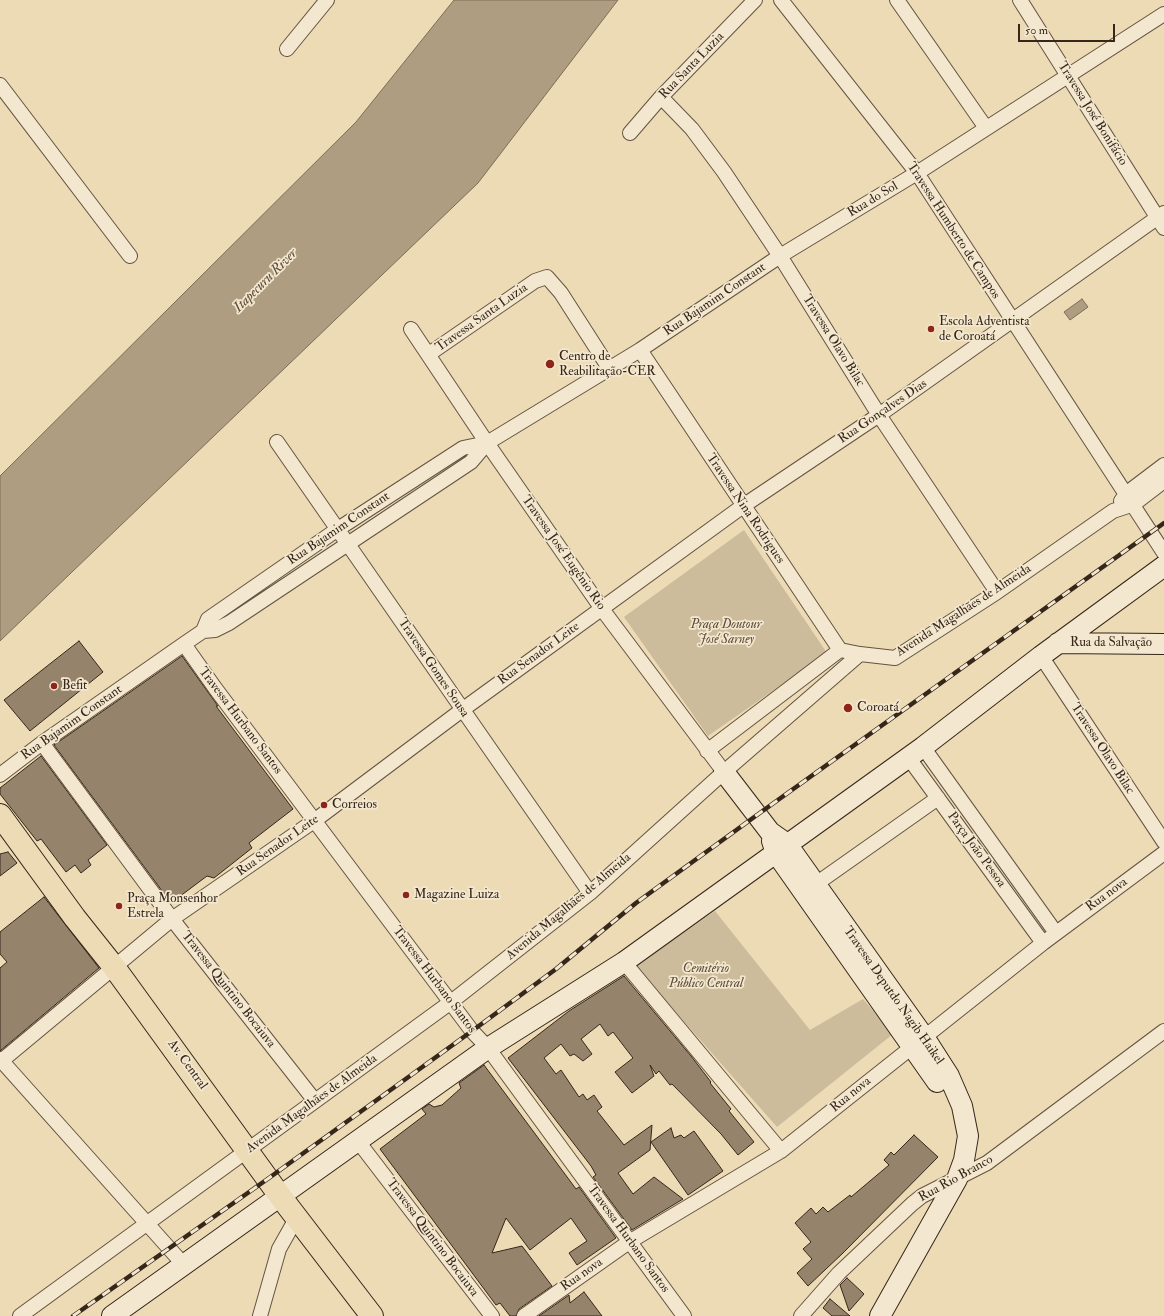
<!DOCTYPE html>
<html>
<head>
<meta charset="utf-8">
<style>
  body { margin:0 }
  #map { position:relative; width:1164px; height:1316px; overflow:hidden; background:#ecdbb5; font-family:"IM FELL Double Pica",serif }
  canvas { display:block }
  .scale { position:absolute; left:1018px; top:24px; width:97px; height:18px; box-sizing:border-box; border:2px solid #37261a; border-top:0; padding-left:5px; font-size:12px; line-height:14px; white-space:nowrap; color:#37261a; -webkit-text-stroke:3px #f3e8cf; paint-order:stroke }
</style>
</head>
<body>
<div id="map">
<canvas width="1164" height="1316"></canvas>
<div class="scale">50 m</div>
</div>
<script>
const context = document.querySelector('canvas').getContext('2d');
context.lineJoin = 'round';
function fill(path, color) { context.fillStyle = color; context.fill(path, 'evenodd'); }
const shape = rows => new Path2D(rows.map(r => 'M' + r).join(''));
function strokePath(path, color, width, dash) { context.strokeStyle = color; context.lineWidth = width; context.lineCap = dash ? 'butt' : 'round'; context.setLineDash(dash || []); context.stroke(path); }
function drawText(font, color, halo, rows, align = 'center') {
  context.font = font + ' "IM FELL Double Pica",serif'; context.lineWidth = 3.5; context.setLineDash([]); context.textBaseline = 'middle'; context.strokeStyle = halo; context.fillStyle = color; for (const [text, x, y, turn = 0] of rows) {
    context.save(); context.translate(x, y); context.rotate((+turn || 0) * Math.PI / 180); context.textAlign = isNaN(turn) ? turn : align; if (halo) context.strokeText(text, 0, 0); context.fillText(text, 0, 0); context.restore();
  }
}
fill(shape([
  [744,530,827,653,708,736,624,617],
  [715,911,810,1030,863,999,893,1034,777,1127,635,966]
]), '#cdbc9b');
const water = shape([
  [454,0,618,0,478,183,0,641,0,476,356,122,454,0],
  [1082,299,1088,307,1070,320,1064,312,1082,299]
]);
fill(water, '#ae9d80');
strokePath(water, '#7e6d57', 1);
const building = shape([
  [79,641,103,672,30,731,4,700,79,641],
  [182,656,218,706,216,706,293,809,249,843,252,848,214,878,207,876,171,903,54,745,182,656],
  [41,756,107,845,88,860,91,865,81,873,75,865,66,872,41,839,37,841,0,794,0,788,41,756],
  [8,852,17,863,0,876,0,854,8,852],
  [44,897,99,968,0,1051,0,968,7,962,0,954,0,932,44,897],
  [624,976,691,1056,711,1082,710,1083,731,1109,729,1111,754,1142,738,1155,721,1134,672,1084,670,1085,659,1071,656,1074,650,1065,654,1076,632,1093,615,1072,633,1058,613,1032,608,1036,600,1024,581,1039,592,1054,583,1061,574,1054,570,1056,561,1044,544,1058,556,1074,561,1070,579,1097,583,1094,587,1100,594,1095,602,1107,597,1111,624,1145,652,1125,650,1150,618,1173,633,1194,654,1177,683,1199,632,1230,593,1177,596,1175,591,1166,508,1058,569,1011,624,976],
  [484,1065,576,1189,579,1187,616,1238,577,1265,569,1253,587,1241,571,1218,530,1250,506,1218,492,1253,522,1246,552,1286,519,1309,516,1316,510,1316,500,1303,496,1305,380,1149,426,1114,422,1109,429,1104,434,1107,442,1105,461,1088,459,1083,484,1065],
  [671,1128,674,1138,681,1135,684,1138,694,1131,723,1171,688,1195,651,1142,671,1128],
  [914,1135,938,1157,843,1253,808,1286,797,1273,812,1259,803,1249,811,1242,795,1223,811,1208,816,1214,823,1207,828,1212,850,1195,851,1197,889,1165,884,1160,891,1152,894,1155,914,1135],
  [847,1278,864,1294,849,1311,840,1285,847,1278],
  [584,1292,602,1316,539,1316,569,1295,570,1303,584,1292],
  [830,1299,850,1316,832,1316,823,1308,830,1299]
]);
fill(building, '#95846b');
strokePath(building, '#37261a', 1);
const street = shape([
  [781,0,917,173,1164,553],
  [897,0,986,128],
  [1020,0,1164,228],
  [287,49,327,0],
  [0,85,130,256],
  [661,97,692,129,724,172,780,256,879,415,997,592],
  [630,133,661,97,755,0],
  [411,329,487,443,602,609,724,772],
  [640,350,840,650,860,654],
  [429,354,535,281,547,277,561,293,609,368],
  [277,442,590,893],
  [1121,501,1127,493,1164,465],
  [203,631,208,619,338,529,463,448,487,443],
  [184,644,215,688,472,1031,488,1048,684,1316],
  [1041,656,1164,842],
  [42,743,172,919,315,1101],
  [923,747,1056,933],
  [707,751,840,650],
  [908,757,1043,943],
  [0,775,42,743,184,644,203,631,215,630,229,623,471,462,487,443,640,350,780,256,917,173,1164,14],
  [816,884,938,798],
  [624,962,781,1151],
  [0,1059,184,1265],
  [0,1062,172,919,314,821,462,710,743,506,879,415,1164,213],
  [357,1140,492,1316],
  [20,1316,451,1002,590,893,724,772,860,654,895,658,997,592,1113,511,1134,504,1164,481],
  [260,1316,279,1249,297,1217],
  [524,1316,629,1242,781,1151,1043,943,1164,853],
  [801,1316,839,1273,912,1204,922,1196,987,1163,1164,1031]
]);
const secondary = shape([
  [1058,643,1164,644],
  [724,772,770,832,787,844,924,1037,949,1076,962,1106,968,1136,964,1160,957,1179,880,1316],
  [772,841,776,853,937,1082],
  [112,1316,488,1048,624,962,923,747,1041,656,1164,566]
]);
const primary = shape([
  [0,815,75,918,114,967,280,1196,372,1316]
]);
strokePath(street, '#645341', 16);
strokePath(secondary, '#37261a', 22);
strokePath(primary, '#37261a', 24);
strokePath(street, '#f3e8cf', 14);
strokePath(secondary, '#f3e8cf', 20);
strokePath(primary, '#ecdbb5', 22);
const rail = shape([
  [73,1316,269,1178,472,1031,556,969,636,903,757,815,1164,523]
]);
strokePath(rail, '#37261a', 4.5);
strokePath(rail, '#f3e8cf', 3, [9]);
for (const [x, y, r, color] of [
  [931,329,4,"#8f2418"],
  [550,364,5,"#8f2418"],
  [54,686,4,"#8f2418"],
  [848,708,5,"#8f2418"],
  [324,805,4,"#8f2418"],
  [406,895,4,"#8f2418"],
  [119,906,4,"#8f2418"]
]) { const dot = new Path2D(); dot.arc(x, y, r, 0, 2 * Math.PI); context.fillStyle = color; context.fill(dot); strokePath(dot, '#f3e8cf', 1.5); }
drawText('13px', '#37261a', '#f3e8cf', [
  ["Rua Santa Luzia",692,66,-46],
  ["Travessa José Bonifácio",1092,114,58],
  ["Rua do Sol",873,200,-31],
  ["Travessa Humberto de Campos",953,231,57],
  ["Rua Bajamim Constant",715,300,-34],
  ["Travessa Santa Luzia",482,318,-35],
  ["Travessa Olavo Bilac",833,341,58],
  ["Rua Gonçalves Dias",883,412,-34],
  ["Travessa Nina Rodrigues",745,509,56],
  ["Rua Bajamim Constant",339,529,-34],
  ["Travessa José Eugênio Rio",563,553,55],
  ["Avenida Magalhães de Almeida",964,611,-33],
  ["Rua da Salvação",1111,643],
  ["Rua Senador Leite",539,654,-36],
  ["Travessa Gomes Sousa",433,668,56],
  ["Travessa Hurbano Santos",240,721,53],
  ["Rua Bajamim Constant",72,723,-35],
  ["Travessa Olavo Bilac",1102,749,57],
  ["Rua Senador Leite",278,846,-35],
  ["Parça João Pessoa",976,850,54],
  ["Rua nova",1107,895,-36],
  ["Avenida Magalhães de Almeida",569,907,-40],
  ["Travessa Hurbano Santos",434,980,53],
  ["Travessa Quintino Bocaiuva",228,990,52],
  ["Travessa Deputdo Nagib Haikel",893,996,55],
  ["Av. Central",187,1065,54],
  ["Rua nova",851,1095,-39],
  ["Avenida Magalhães de Almeida",312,1104,-36],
  ["Rua Rio Branco",956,1179,-29],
  ["Travessa Quintino Bocaiuva",432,1238,53],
  ["Travessa Hurbano Santos",628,1239,54],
  ["Rua nova",582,1275,-35]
]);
drawText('13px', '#37261a', '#f3e8cf', [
  ["Escola Adventista",939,322],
  ["de Coroatá",939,337],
  ["Centro de",559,357],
  ["Reabilitação-CER",559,372],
  ["Befit",62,686],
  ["Coroatá",857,708],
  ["Correios",332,805],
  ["Magazine Luiza",414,895],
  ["Praça Monsenhor",127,899],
  ["Estrela",127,914]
], 'left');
drawText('italic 13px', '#5c4c3a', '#f3e8cf', [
  ["Praça Doutour",726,625],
  ["José Sarney",726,640],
  ["Cemitério",706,969],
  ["Público Central",706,984]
]);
drawText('italic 14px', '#5b4a39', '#f3e8cf', [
  ["Itapecuru River",266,281,-45]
]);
</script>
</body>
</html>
